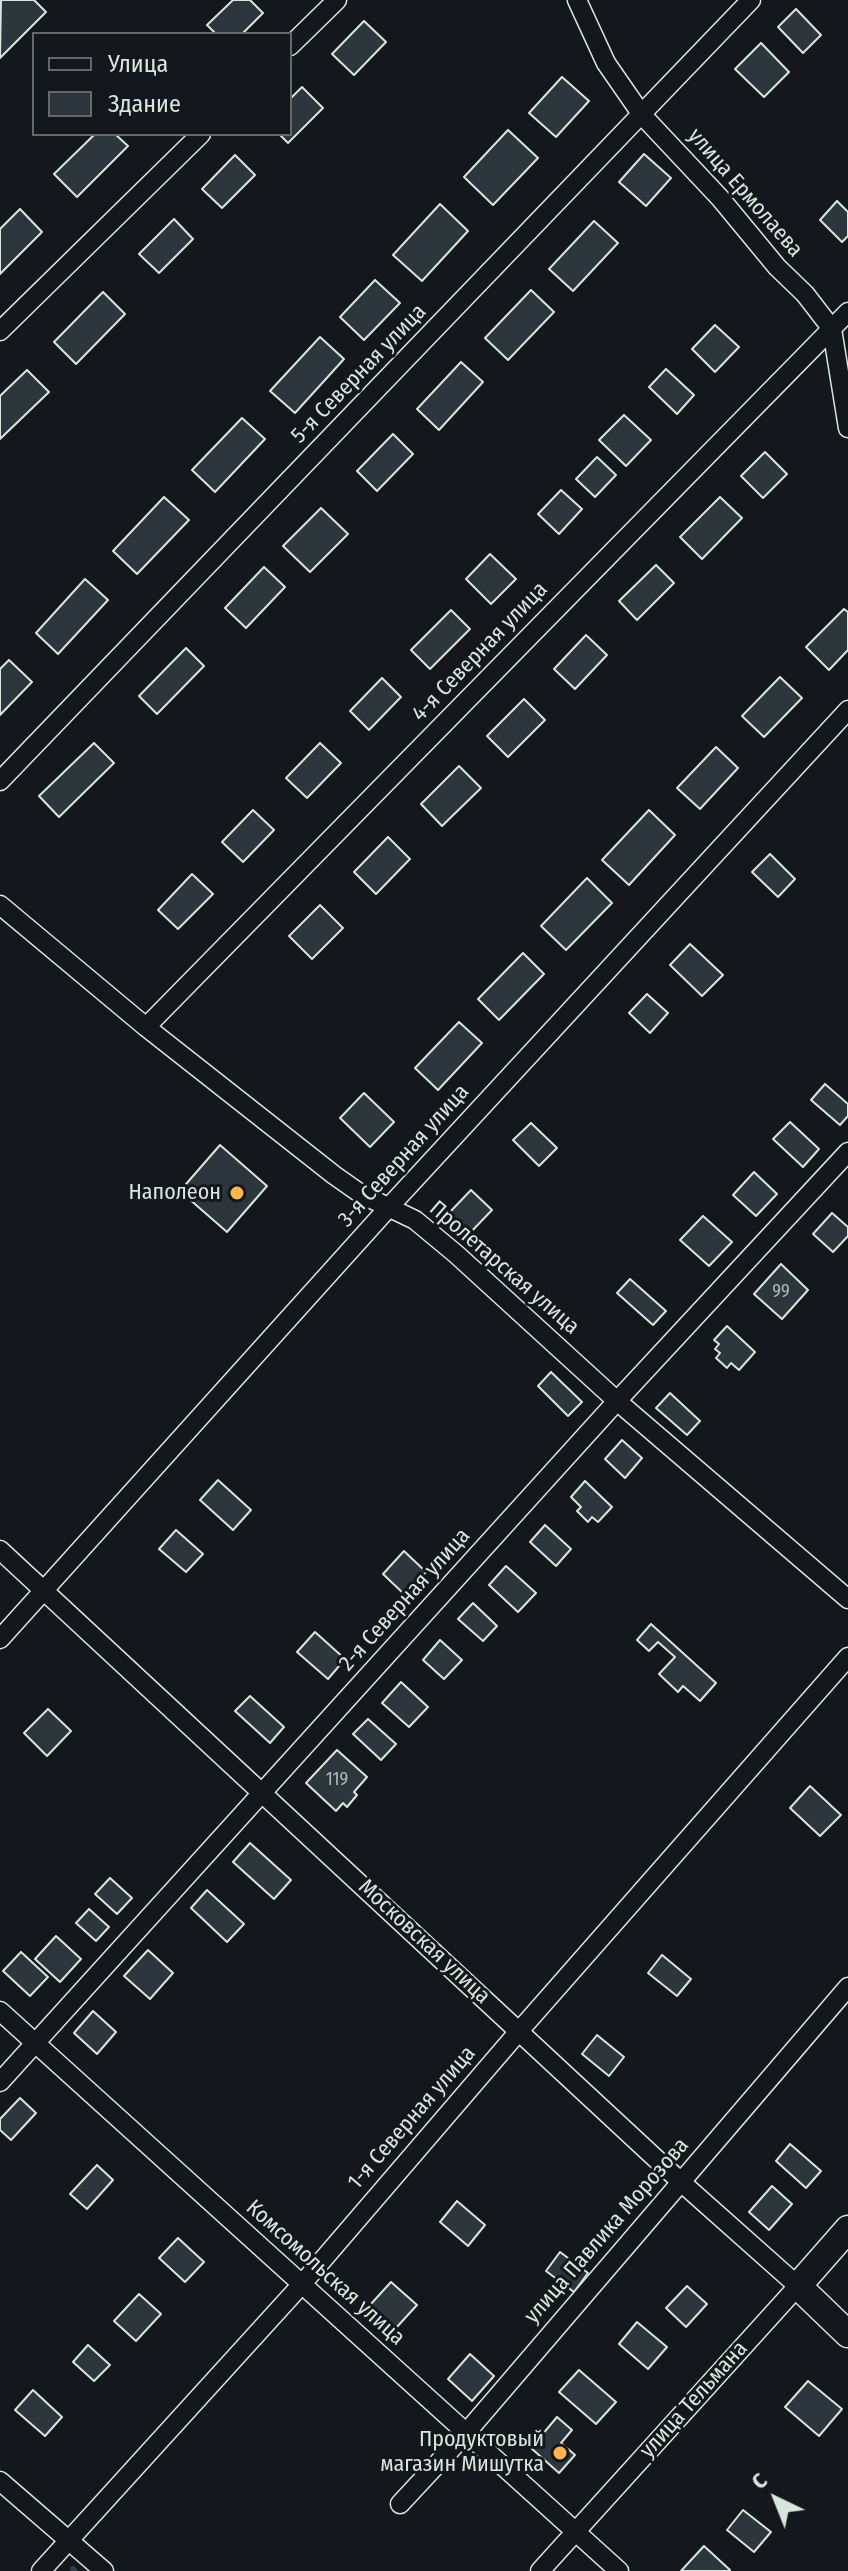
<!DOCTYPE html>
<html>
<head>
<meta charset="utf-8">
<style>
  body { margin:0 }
  #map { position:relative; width:848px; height:2571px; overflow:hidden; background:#14181c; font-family:"Fira Sans Condensed",sans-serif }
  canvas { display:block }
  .legend { position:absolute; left:32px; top:32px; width:260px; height:104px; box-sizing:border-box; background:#14181c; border:2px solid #626a69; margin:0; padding:10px 14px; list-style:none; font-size:24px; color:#d8e6dc }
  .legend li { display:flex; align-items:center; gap:16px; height:40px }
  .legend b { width:40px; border:2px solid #626a69 }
  .north { position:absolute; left:736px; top:2459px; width:80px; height:80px; -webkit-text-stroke:6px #14181c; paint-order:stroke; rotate:317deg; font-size:22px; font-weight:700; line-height:32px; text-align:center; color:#d8e6dc }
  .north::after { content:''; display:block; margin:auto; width:28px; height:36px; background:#d8e6dc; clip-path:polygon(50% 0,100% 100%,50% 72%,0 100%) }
</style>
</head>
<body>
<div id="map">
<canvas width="848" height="2571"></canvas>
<ul class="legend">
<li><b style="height:10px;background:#14181c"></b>Улица</li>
<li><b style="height:22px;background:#2c363c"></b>Здание</li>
</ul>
<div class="north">С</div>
</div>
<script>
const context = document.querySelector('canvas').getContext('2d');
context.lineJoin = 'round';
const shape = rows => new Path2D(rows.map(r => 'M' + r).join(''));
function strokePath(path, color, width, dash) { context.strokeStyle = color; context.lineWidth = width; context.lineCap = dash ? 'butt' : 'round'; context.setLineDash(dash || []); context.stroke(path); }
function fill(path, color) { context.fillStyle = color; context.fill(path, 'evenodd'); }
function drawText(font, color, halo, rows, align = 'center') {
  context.font = font + ' "Fira Sans Condensed",sans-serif'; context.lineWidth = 6; context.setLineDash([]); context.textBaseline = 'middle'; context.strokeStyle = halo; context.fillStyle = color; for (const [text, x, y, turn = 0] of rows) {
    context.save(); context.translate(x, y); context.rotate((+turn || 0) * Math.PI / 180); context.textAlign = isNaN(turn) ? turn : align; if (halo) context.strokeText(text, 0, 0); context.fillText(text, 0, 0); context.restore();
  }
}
strokePath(shape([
  [73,2569,75,2571]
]), '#2f3f4d', 6);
const building = shape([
  [1,0,34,0,46,12,0,58,1,0],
  [233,0,250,0,263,13,242,34,216,34,207,25,233,0],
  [796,9,821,35,803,53,778,27,796,9],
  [364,21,386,42,354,75,332,54,364,21],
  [761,43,789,72,764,97,735,69,761,43],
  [562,77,589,101,556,137,529,113,562,77],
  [302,87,323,108,288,143,279,134,290,134,290,99,302,87],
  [508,130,538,158,493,205,464,177,508,130],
  [95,134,115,134,128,146,77,197,54,174,95,134],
  [644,154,671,178,646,206,619,182,644,154],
  [235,155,255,175,222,208,202,189,235,155],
  [837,201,848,212,848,236,842,242,820,220,837,201],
  [440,204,468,231,422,281,393,255,440,204],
  [20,209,42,232,0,274,0,229,20,209],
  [174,219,193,239,159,273,139,254,174,219],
  [594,221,618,243,573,291,549,269,594,221],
  [375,280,400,303,364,340,340,317,375,280],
  [531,290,554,312,508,360,485,338,531,290],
  [103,292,125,314,76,364,54,342,103,292],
  [715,325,739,347,715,372,692,349,715,325],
  [320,337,344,359,295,413,270,391,320,337],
  [461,362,483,382,439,430,417,409,461,362],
  [666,369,694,395,677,414,649,387,666,369],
  [27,370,49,392,0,439,0,396,27,370],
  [624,415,651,440,626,466,599,440,624,415],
  [242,418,265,439,215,492,192,470,242,418],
  [393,434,413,454,377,491,357,471,393,434],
  [765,452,787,474,763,498,741,476,765,452],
  [597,457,616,475,595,497,576,479,597,457],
  [561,490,582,509,559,534,538,514,561,490],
  [164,497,189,520,137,574,113,551,164,497],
  [720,497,742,518,702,559,680,537,720,497],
  [321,508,348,534,310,572,283,546,321,508],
  [490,554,516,579,491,604,466,579,490,554],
  [656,565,674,583,637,620,619,601,656,565],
  [264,567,285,587,246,628,225,608,264,567],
  [85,579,108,600,58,654,36,633,85,579],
  [844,609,848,612,848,650,829,670,806,647,844,609],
  [451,610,470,629,430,669,411,650,451,610],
  [586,635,607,655,575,689,554,669,586,635],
  [186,648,204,666,157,714,139,696,186,648],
  [9,660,32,682,0,715,0,669,9,660],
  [780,677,802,698,764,737,742,716,780,677],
  [382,678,401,697,369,730,350,711,382,678],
  [524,699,545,720,508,757,487,736,524,699],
  [94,743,114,763,59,817,39,796,94,743],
  [320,743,341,763,307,798,286,778,320,743],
  [716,747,738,768,700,809,677,788,716,747],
  [459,766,481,788,442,826,421,804,459,766],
  [253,810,274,830,243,862,222,842,253,810],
  [649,810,675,835,629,885,602,860,649,810],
  [388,837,410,859,376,894,354,872,388,837],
  [770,854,795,879,778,897,752,872,770,854],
  [192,874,213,894,178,929,158,910,192,874],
  [587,878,612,903,566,950,541,926,587,878],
  [320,905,343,928,312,959,289,936,320,905],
  [690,944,723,975,702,996,670,965,690,944],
  [523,953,544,974,499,1020,478,999,523,953],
  [647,994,668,1013,650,1033,629,1013,647,994],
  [459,1022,482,1043,438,1090,415,1068,459,1022],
  [825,1084,848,1104,848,1116,840,1125,811,1100,825,1084],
  [364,1093,394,1122,370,1147,340,1118,364,1093],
  [790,1122,819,1149,803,1167,773,1139,790,1122],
  [531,1123,557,1148,539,1166,513,1140,531,1123],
  [220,1145,267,1186,227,1232,180,1191,220,1145],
  [754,1172,777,1194,756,1216,733,1195,754,1172],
  [471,1190,492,1210,469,1234,448,1214,471,1190],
  [832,1213,848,1227,848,1236,833,1252,813,1234,832,1213],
  [703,1216,732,1242,709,1266,680,1240,703,1216],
  [781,1264,808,1290,782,1319,754,1294,781,1264],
  [630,1279,666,1311,653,1325,617,1293,630,1279],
  [727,1326,755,1352,739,1370,731,1363,727,1368,716,1358,720,1353,715,1349,719,1344,714,1340,727,1326],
  [551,1372,582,1402,568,1416,538,1386,551,1372],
  [670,1393,700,1421,687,1435,656,1408,670,1393],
  [622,1440,642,1458,625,1478,605,1459,622,1440],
  [218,1480,251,1510,233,1530,200,1500,218,1480],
  [585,1481,612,1507,598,1522,592,1517,588,1522,577,1511,581,1507,571,1497,585,1481],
  [545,1525,571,1549,556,1566,530,1542,545,1525],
  [176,1530,203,1554,186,1572,159,1549,176,1530],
  [404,1551,426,1572,405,1595,383,1574,404,1551],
  [506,1566,536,1593,518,1612,489,1585,506,1566],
  [473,1603,497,1626,483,1641,458,1619,473,1603],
  [651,1624,716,1683,700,1701,683,1686,678,1692,659,1674,675,1657,658,1642,649,1651,637,1640,651,1624],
  [315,1632,345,1659,328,1679,297,1652,315,1632],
  [440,1640,462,1660,444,1679,423,1660,440,1640],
  [401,1682,428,1707,409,1727,382,1703,401,1682],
  [250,1696,284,1727,270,1743,235,1711,250,1696],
  [48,1709,71,1731,47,1756,24,1733,48,1709],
  [368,1719,396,1744,381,1760,353,1734,368,1719],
  [337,1750,367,1777,354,1792,357,1795,347,1807,343,1803,336,1811,306,1783,337,1750],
  [810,1786,841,1815,820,1836,790,1808,810,1786],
  [250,1843,291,1880,274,1899,233,1862,250,1843],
  [110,1878,132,1898,117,1914,95,1894,110,1878],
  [207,1890,244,1924,227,1942,191,1908,207,1890],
  [89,1909,109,1927,96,1941,76,1923,89,1909],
  [56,1936,81,1959,60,1982,35,1959,56,1936],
  [148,1950,173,1973,150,1999,124,1976,148,1950],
  [21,1952,48,1977,30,1996,3,1971,21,1952],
  [662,1955,691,1979,677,1996,648,1973,662,1955],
  [93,2011,116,2032,97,2054,74,2033,93,2011],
  [597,2035,624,2057,609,2076,582,2054,597,2035],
  [20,2098,36,2113,11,2140,0,2130,0,2119,20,2098],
  [790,2144,821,2171,806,2188,776,2161,790,2144],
  [97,2165,113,2180,87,2209,70,2194,97,2165],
  [772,2186,792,2204,769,2230,749,2212,772,2186],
  [457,2201,485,2225,468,2246,440,2222,457,2201],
  [178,2238,204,2262,185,2282,159,2258,178,2238],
  [560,2252,588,2273,574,2292,546,2271,560,2252],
  [391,2282,417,2305,396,2328,370,2305,391,2282],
  [687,2286,707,2304,686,2327,666,2308,687,2286],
  [139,2294,161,2314,136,2341,114,2321,139,2294],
  [637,2322,667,2347,648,2369,619,2344,637,2322],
  [88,2345,110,2365,94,2381,73,2362,88,2345],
  [470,2354,494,2376,472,2401,448,2379,470,2354],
  [579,2370,616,2402,596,2424,559,2392,579,2370],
  [808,2381,842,2409,819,2436,785,2407,808,2381],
  [33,2390,62,2417,45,2436,15,2410,33,2390],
  [557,2417,572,2430,561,2443,575,2455,559,2473,531,2448,557,2417],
  [743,2510,771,2532,754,2552,727,2530,743,2510],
  [704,2546,730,2570,730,2571,681,2571,704,2546]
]);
fill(building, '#2c363c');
strokePath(building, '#d8e6dc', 2);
const street = shape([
  [577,0,606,63,642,115,720,198,777,267,805,294,832,329,848,428],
  [290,46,337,0],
  [0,331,201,134],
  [0,781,751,0],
  [0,905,146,1027,334,1175,361,1194,415,1220,456,1254,617,1401,848,1599],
  [146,1027,848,312],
  [0,1550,681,2182,798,2286,540,2571],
  [0,1639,390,1206,848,710],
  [0,2011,619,2571],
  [0,2082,617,1401,848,1152],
  [0,2481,104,2571],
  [400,2504,466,2433,848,1987],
  [41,2571,302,2284,520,2030,848,1657]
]);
const secondary = shape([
  [848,2229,798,2286,848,2334]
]);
strokePath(street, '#d8e6dc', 21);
strokePath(secondary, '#d8e6dc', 29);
strokePath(street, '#14181c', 18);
strokePath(secondary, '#14181c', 26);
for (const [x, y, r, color] of [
  [237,1193,8,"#ffb74d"],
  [560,2453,8,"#ffb74d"]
]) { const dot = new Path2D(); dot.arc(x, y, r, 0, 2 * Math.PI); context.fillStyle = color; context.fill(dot); strokePath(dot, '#14181c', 3); }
drawText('18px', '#adbab4', null, [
  ["99",781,1292],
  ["119",337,1780]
]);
drawText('22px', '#d8e6dc', '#14181c', [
  ["улица Ермолаева",745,193,49],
  ["5-я Северная улица",359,374,-46],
  ["4-я Северная улица",480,652,-46],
  ["3-я Северная улица",404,1156,-48],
  ["Пролетарская улица",504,1268,41],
  ["2-я Северная улица",405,1600,-48],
  ["Московская улица",424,1942,43],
  ["1-я Северная улица",412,2118,-49],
  ["улица Павлика Морозова",607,2231,-49],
  ["Комсомольская улица",325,2273,42],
  ["улица Тельмана",694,2400,-48]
]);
drawText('22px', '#d8e6dc', '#14181c', [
  ["Наполеон",221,1193],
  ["Продуктовый",544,2440],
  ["магазин Мишутка",544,2465]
], 'right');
</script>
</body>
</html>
